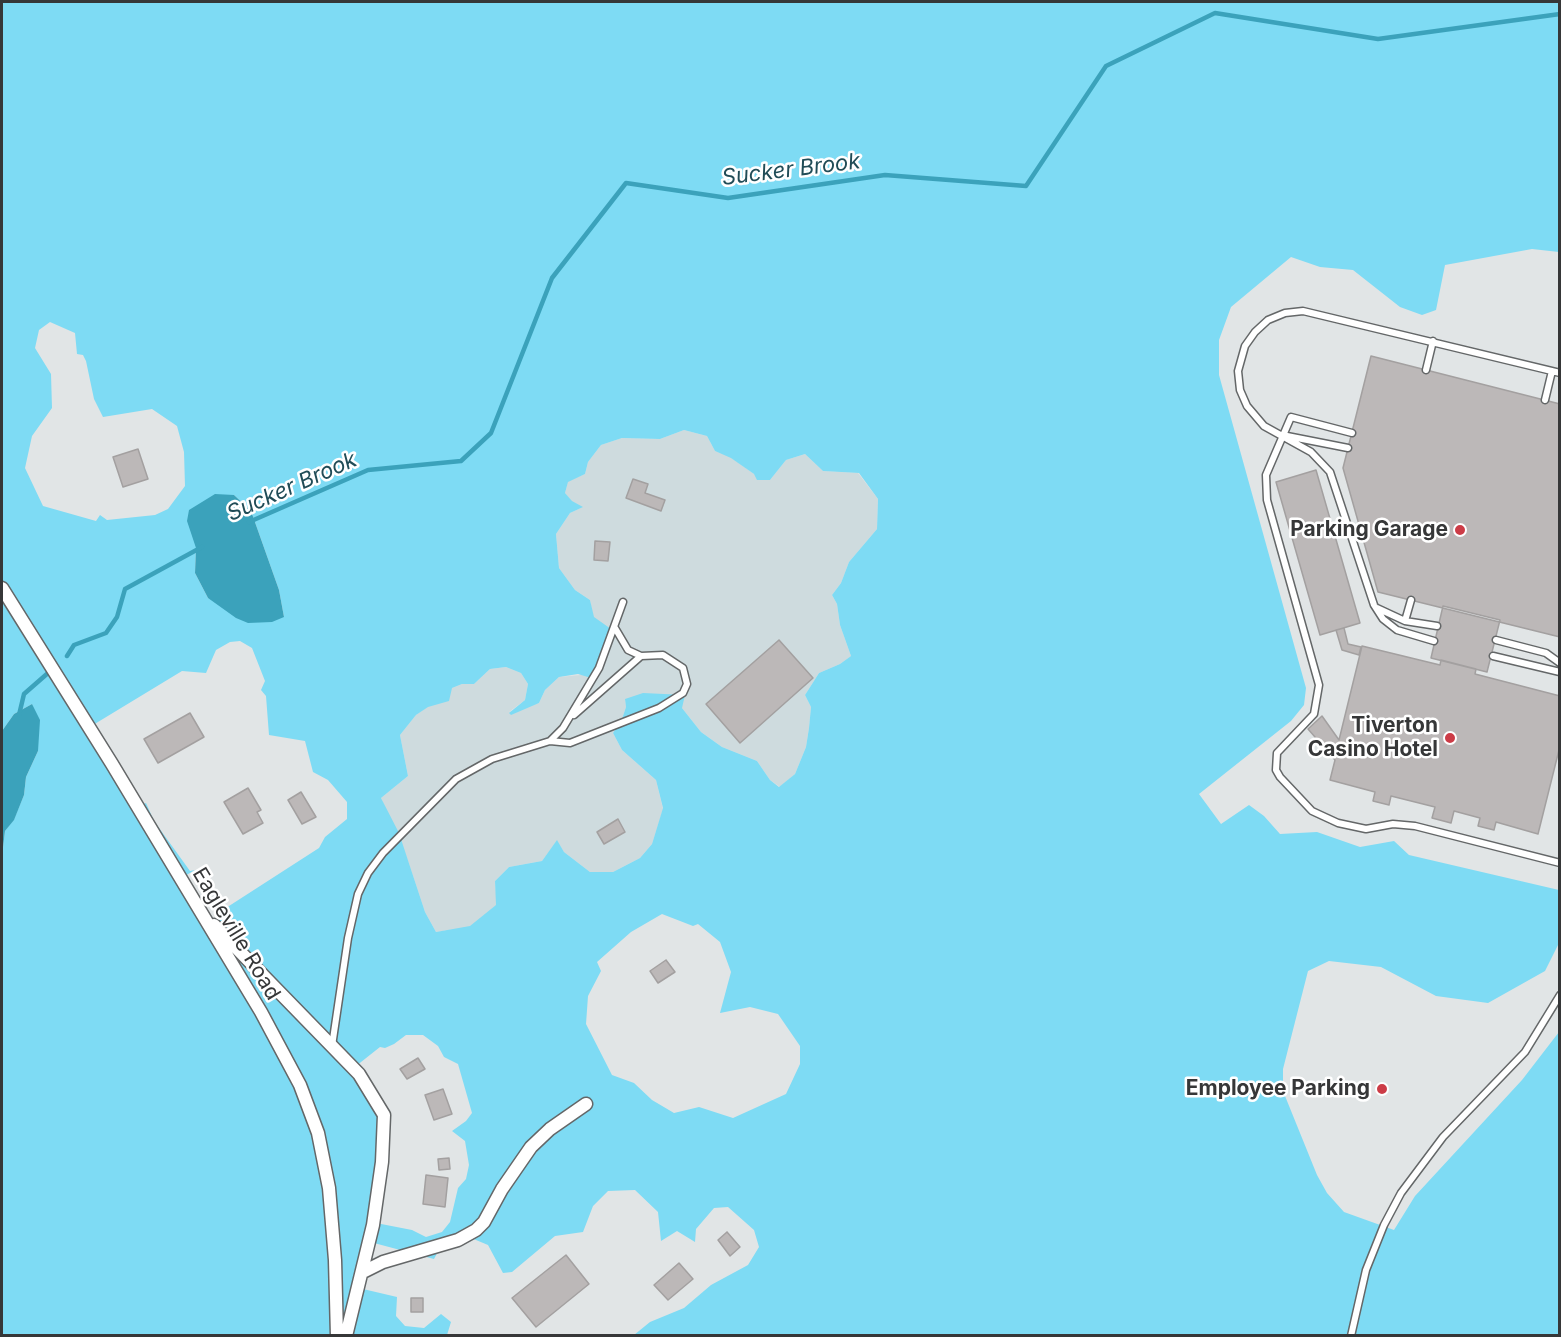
<!DOCTYPE html>
<html>
<head>
<meta charset="utf-8">
<style>
  body { margin:0 }
  #map { position:relative; width:1561px; height:1337px; overflow:hidden; background:#e1e5e6; font-family:Inter,sans-serif }
  canvas { display:block }
  .frame { position:absolute; inset:0; border:3px solid #363738; pointer-events:none }
</style>
</head>
<body>
<div id="map">
<canvas width="1561" height="1337"></canvas>
<div class="frame"></div>
</div>
<script>
const context = document.querySelector('canvas').getContext('2d');
context.lineJoin = 'round';
function fill(path, color) { context.fillStyle = color; context.fill(path, 'evenodd'); }
const shape = rows => new Path2D(rows.map(r => 'M' + r).join(''));
function strokePath(path, color, width, dash) { context.strokeStyle = color; context.lineWidth = width; context.lineCap = dash ? 'butt' : 'round'; context.setLineDash(dash || []); context.stroke(path); }
function drawText(font, color, halo, rows, align = 'center') {
  context.font = font + ' Inter,sans-serif'; context.lineWidth = 5; context.setLineDash([]); context.textBaseline = 'middle'; context.strokeStyle = halo; context.fillStyle = color; for (const [text, x, y, turn = 0] of rows) {
    context.save(); context.translate(x, y); context.rotate((+turn || 0) * Math.PI / 180); context.textAlign = isNaN(turn) ? turn : align; if (halo) context.strokeText(text, 0, 0); context.fillText(text, 0, 0); context.restore();
  }
}
fill(shape([
  [684,430,707,436,715,451,731,457,754,474,770,480,786,460,805,454,823,471,858,473,878,499,877,529,849,562,841,583,832,595,837,604,840,625,851,656,840,664,819,673,805,695,811,707,809,728,806,747,795,774,780,787,770,780,757,761,722,747,701,732,682,708,625,699,626,707,622,719,613,733,622,750,656,780,663,809,652,844,640,858,613,872,590,872,564,852,557,841,542,861,509,867,495,881,497,905,470,927,436,932,425,912,408,861,381,798,408,776,400,735,416,715,452,688,462,684,474,684,490,669,506,667,521,673,528,684,525,700,509,712,539,703,545,690,559,677,592,674,601,663,590,600,575,590,559,568,556,534,570,513,582,507,571,501,565,493,568,481,585,474,588,462,601,445,622,438,660,439]
]), '#cedbde');
fill(shape([
  [2,2,1559,2,1559,252,1532,249,1445,265,1436,310,1422,315,1400,307,1353,270,1320,267,1291,257,1231,307,1219,340,1219,375,1306,688,1304,705,1291,721,1199,794,1221,824,1249,805,1264,816,1280,834,1317,832,1360,847,1394,841,1409,855,1559,890,1559,943,1545,971,1488,1003,1436,996,1381,967,1329,961,1308,971,1283,1069,1283,1091,1317,1175,1327,1193,1344,1212,1394,1230,1415,1196,1522,1080,1559,1032,1559,1335,634,1335,650,1322,684,1308,711,1285,748,1265,759,1247,754,1230,728,1207,714,1208,696,1229,695,1242,677,1231,661,1241,658,1212,635,1190,608,1191,593,1206,583,1232,555,1236,512,1272,503,1273,488,1245,464,1235,444,1240,434,1259,374,1243,363,1289,397,1297,396,1316,405,1326,424,1328,441,1314,451,1322,447,1335,2,1335,2,856,5,831,14,819,24,795,26,777,38,751,32,704,14,714,2,731],
  [50,322,75,333,77,354,83,355,86,361,94,399,103,417,152,409,177,426,184,452,185,486,168,509,155,515,107,520,100,515,96,521,43,506,25,468,32,436,52,408,51,374,35,348,39,330],
  [684,430,707,436,715,451,731,458,754,474,757,480,770,480,786,460,805,454,823,471,859,473,878,499,877,529,849,562,841,583,832,595,837,604,840,625,851,656,840,664,819,673,805,695,811,707,809,728,806,747,795,774,779,787,770,780,757,761,722,747,701,732,682,708,685,695,643,693,625,699,626,707,622,719,613,733,622,750,656,780,663,808,652,844,640,858,613,872,590,872,564,852,557,840,542,861,509,867,495,881,496,905,470,926,436,932,425,912,399,833,381,798,408,776,400,735,416,715,428,707,449,701,452,688,462,684,474,684,490,669,506,667,521,673,528,684,525,700,509,713,511,715,539,703,545,690,559,677,578,674,591,678,601,663,611,629,594,617,590,600,575,590,559,568,556,534,570,513,583,507,572,501,565,493,568,482,585,474,588,462,601,445,622,438,660,439],
  [234,495,251,511,279,590,284,617,208,598,195,573,196,548],
  [240,641,252,648,265,681,261,690,266,696,269,735,305,741,313,772,328,780,347,802,347,819,325,837,319,848,229,906,212,922,183,877,195,870,190,871,154,821,146,803,139,806,93,725,182,671,206,673,216,650,230,642],
  [662,914,693,926,698,924,720,942,731,972,720,1013,750,1007,778,1014,800,1046,800,1064,786,1094,733,1118,699,1107,674,1113,652,1100,634,1083,612,1075,586,1024,588,996,601,971,597,962,631,932],
  [406,1035,423,1035,438,1046,444,1057,458,1064,472,1113,466,1121,452,1131,465,1141,469,1165,466,1179,458,1188,450,1222,442,1232,426,1237,412,1230,376,1223,387,1118,356,1066,380,1047,385,1048,394,1044]
]), '#7edbf4');
fill(shape([
  [215,494,234,495,251,511,279,590,284,617,272,622,248,623,236,618,208,598,195,573,196,548,187,521,189,510],
  [32,704,40,720,38,751,26,777,24,795,14,820,5,831,2,856,2,731,14,714]
]), '#3ba2bb');
strokePath(shape([
  [249,522,368,470,461,461,491,433,552,278,626,183,728,198,885,175,1026,186,1106,66,1215,13,1378,39,1560,14],
  [67,656,74,645,106,633,117,617,125,589,202,547],
  [19,715,24,694,48,673]
]), '#3ba2bb', 4.5);
const building = shape([
  [1371,356,1560,404,1560,637,1378,592,1343,468,1371,356],
  [138,449,148,479,123,487,113,457,138,449],
  [1316,470,1360,623,1320,635,1276,482,1316,470],
  [633,479,648,484,645,493,665,500,661,511,626,498,633,479],
  [595,541,610,542,608,561,594,560,595,541],
  [1443,606,1500,620,1487,672,1431,658,1443,606],
  [1344,628,1348,644,1361,647,1359,655,1342,650,1336,630,1344,628],
  [779,640,813,678,740,743,706,704,779,640],
  [1362,646,1440,665,1441,660,1476,669,1475,674,1560,696,1560,746,1538,834,1496,822,1494,830,1478,826,1480,818,1454,811,1451,823,1432,818,1435,807,1391,796,1389,805,1373,801,1375,792,1330,780,1335,760,1308,729,1322,716,1339,740,1362,646],
  [190,713,204,737,158,763,144,739,190,713],
  [248,788,261,810,257,812,263,823,243,834,224,802,248,788],
  [301,792,316,817,302,824,288,800,301,792],
  [618,819,625,832,604,844,597,832,618,819],
  [666,960,675,972,658,983,650,971,666,960],
  [418,1058,425,1069,407,1079,400,1069,418,1058],
  [443,1089,452,1114,434,1120,425,1095,443,1089],
  [449,1158,450,1169,439,1170,438,1159,449,1158],
  [426,1175,448,1178,445,1207,423,1204,426,1175],
  [727,1232,740,1247,730,1256,718,1240,727,1232],
  [566,1255,589,1284,536,1327,512,1298,566,1255],
  [679,1263,693,1279,668,1300,654,1285,679,1263],
  [411,1298,423,1298,423,1312,411,1312,411,1298]
]);
fill(building, '#bcb8b8');
strokePath(building, '#a3a0a0', 1.5);
const service = shape([
  [1426,370,1433,341],
  [1545,400,1552,371],
  [1352,433,1291,417,1266,475,1267,500,1319,685,1314,714,1277,753,1276,770,1280,777,1312,811,1338,823,1366,829,1393,824,1415,826,1560,863],
  [1287,436,1348,448],
  [1377,608,1405,621,1437,626],
  [1405,621,1411,600],
  [1496,640,1546,653,1560,663],
  [1434,641,1397,630,1383,619,1374,605,1330,472,1311,452,1264,426,1247,406,1240,390,1238,371,1245,346,1255,332,1268,320,1285,313,1303,311,1560,373],
  [1493,656,1560,672],
  [574,715,641,656],
  [550,741,570,743,659,708,683,693,687,684,683,668,663,655,641,656,628,650,615,628],
  [332,1046,348,938,358,894,368,873,383,853,456,779,492,759,550,741,563,728,599,668,623,602],
  [1351,1336,1366,1270,1384,1225,1401,1193,1443,1137,1525,1052,1560,995]
]);
const minor = shape([
  [2,588,112,764,261,1012,300,1085,318,1133,329,1188,335,1260,337,1336],
  [214,925,359,1074,384,1115,382,1162,373,1225,346,1336],
  [363,1272,383,1262,458,1240,476,1230,484,1222,502,1189,531,1147,550,1129,586,1104]
]);
strokePath(service, '#646768', 9);
strokePath(minor, '#646768', 15);
strokePath(service, '#fff', 6);
strokePath(minor, '#fff', 12);
for (const [x, y, r, color] of [
  [1460,530,6,"#cc3c47"],
  [1450,738,6,"#cc3c47"],
  [1382,1089,6,"#cc3c47"]
]) { const dot = new Path2D(); dot.arc(x, y, r, 0, 2 * Math.PI); context.fillStyle = color; context.fill(dot); strokePath(dot, '#fff', 2); }
drawText('bold 21px', '#363738', '#fff', [
  ["Parking Garage",1448,530],
  ["Tiverton",1438,726],
  ["Casino Hotel",1438,750],
  ["Employee Parking",1370,1089]
], 'right');
drawText('21px', '#363738', '#fff', [
  ["Eagleville Road",236,934,59]
]);
drawText('italic 22px', '#204c57', '#fff', [
  ["Sucker Brook",791,170,-7],
  ["Sucker Brook",292,487,-24]
]);
</script>
</body>
</html>
